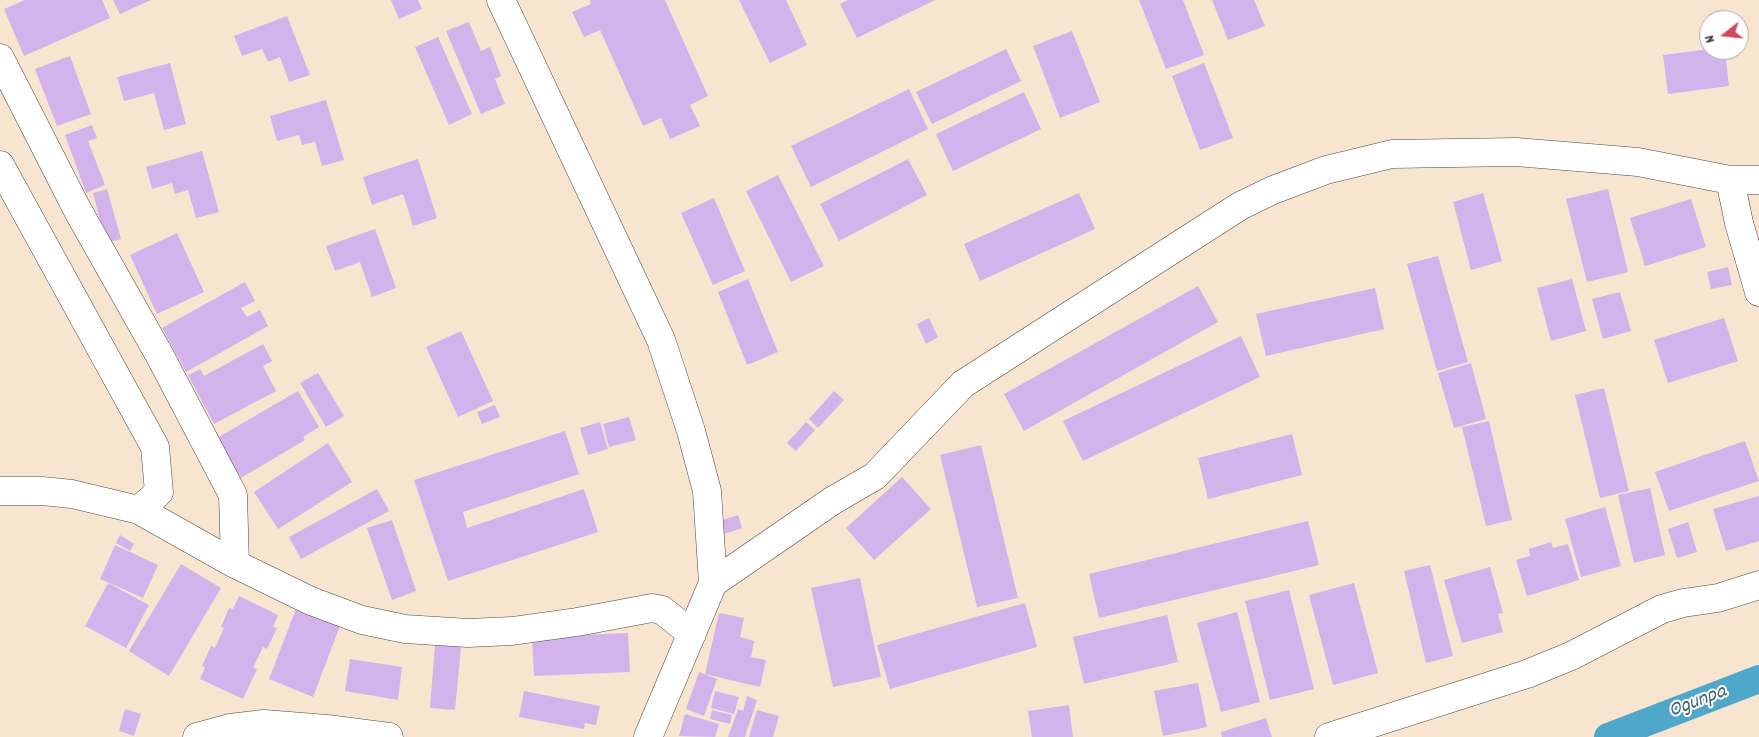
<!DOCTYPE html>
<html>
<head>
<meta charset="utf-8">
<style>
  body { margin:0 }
  #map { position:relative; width:1759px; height:737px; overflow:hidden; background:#f7e5d0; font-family:Dekko,sans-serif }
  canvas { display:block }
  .north { position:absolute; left:1699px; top:10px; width:50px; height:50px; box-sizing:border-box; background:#fff; border:1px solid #aaa; border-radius:50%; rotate:254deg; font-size:14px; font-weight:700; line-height:20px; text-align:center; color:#2b2b2b }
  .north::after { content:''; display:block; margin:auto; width:18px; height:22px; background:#d1495b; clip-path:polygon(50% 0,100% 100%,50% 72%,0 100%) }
</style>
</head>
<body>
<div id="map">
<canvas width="1759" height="737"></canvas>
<div class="north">N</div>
</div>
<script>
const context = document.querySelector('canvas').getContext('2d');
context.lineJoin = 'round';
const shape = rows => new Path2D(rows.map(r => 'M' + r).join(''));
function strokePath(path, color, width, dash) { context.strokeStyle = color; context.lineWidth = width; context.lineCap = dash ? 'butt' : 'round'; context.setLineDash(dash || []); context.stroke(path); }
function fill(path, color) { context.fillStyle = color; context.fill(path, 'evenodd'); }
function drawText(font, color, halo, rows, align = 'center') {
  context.font = font + ' Dekko,sans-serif'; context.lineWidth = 4; context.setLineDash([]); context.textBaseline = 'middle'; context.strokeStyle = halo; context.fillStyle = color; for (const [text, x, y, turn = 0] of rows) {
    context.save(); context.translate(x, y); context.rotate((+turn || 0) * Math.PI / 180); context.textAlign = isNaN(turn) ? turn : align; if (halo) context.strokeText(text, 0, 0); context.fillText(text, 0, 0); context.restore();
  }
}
strokePath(shape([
  [1608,737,1759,679]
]), '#4fa7cc', 28);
fill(shape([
  [25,0,102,0,110,18,24,56,4,9],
  [113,0,151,0,120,14],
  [391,0,418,0,422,9,399,19],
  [590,0,665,0,708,96,690,105,700,126,670,139,661,118,643,126,600,30,584,37,572,12,591,4],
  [739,0,786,0,807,45,770,63],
  [848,0,935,0,857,38,840,4],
  [1139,0,1183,0,1204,55,1166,69],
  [1212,0,1254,0,1265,26,1228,40],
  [287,16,310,75,289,82,280,57,268,62,262,49,242,56,234,36],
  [469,22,481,51,490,47,501,76,495,79,505,104,481,114,446,31],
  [1072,31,1100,102,1060,118,1033,46],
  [438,37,472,114,449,125,415,47],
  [1006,49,1021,81,932,124,916,92],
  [1709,49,1725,50,1729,86,1668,94,1663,55],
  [70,56,91,114,57,126,35,69],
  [170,63,186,124,164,130,154,93,124,101,117,77],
  [1204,63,1233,138,1200,150,1172,76],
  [909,89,928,129,811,187,791,146],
  [1024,92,1041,129,953,171,936,134],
  [326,100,344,160,322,166,315,142,302,145,299,135,277,141,270,116],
  [92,125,97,138,88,141,105,185,86,193,65,135],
  [202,151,219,212,196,218,188,190,175,194,172,183,152,189,146,167],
  [418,159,437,218,413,226,403,194,372,205,363,177],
  [908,159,927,195,839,241,820,204],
  [778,175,824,266,791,282,746,191],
  [107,189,121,239,106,243,93,193],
  [1608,189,1628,272,1587,282,1566,199],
  [1079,193,1095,229,980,281,964,244],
  [1483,193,1502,261,1471,270,1453,202],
  [714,198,745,271,713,285,681,213],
  [1691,199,1706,247,1645,266,1630,218],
  [375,229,396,288,372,297,360,262,335,271,326,246],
  [177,233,204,292,157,314,130,255],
  [1438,256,1468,362,1437,371,1407,264],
  [1728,267,1732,285,1711,289,1707,272],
  [748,279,778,352,747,365,718,292],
  [1572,279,1586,331,1551,341,1537,288],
  [245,282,255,301,241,308,247,317,260,310,268,326,186,372,162,328],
  [1198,286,1218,322,1024,431,1004,394],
  [1375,288,1384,329,1266,356,1256,314],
  [1620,292,1631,331,1603,339,1592,299],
  [929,318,938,337,926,344,917,324],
  [1724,318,1738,361,1668,383,1654,340],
  [461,331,493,401,458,417,426,347],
  [1241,336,1260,377,1083,461,1063,421],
  [263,344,272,361,263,366,276,391,214,424,188,375,200,369,204,376],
  [1471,363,1486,419,1454,428,1438,373],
  [318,373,344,416,326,427,300,383],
  [1604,388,1629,491,1600,498,1575,395],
  [298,391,319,427,303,437,305,440,241,478,217,438],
  [834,391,844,400,818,428,809,419],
  [495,405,500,417,482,424,477,412],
  [629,417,636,440,609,447,603,424],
  [1489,421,1512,520,1486,526,1462,427],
  [600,422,608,449,588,455,580,428],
  [806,422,815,430,796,451,787,443],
  [565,431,579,474,463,512,467,528,584,489,598,532,448,581,414,480],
  [1292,434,1302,475,1208,499,1198,458],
  [1745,441,1759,481,1669,511,1655,472],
  [328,443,352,482,278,529,254,492],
  [981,445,1018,598,977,607,940,455],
  [902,477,931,509,874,560,846,528],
  [1650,488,1665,555,1634,563,1618,495],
  [377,489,389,511,301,559,289,537],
  [1759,496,1759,541,1726,551,1713,509],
  [1605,507,1621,566,1581,577,1565,519],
  [738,515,742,528,724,534,720,521],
  [392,520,416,591,392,600,367,528],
  [1308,521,1319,565,1099,618,1089,574],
  [1688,522,1697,552,1677,558,1668,529],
  [120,535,134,544,130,551,116,543],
  [1551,542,1553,548,1568,544,1579,580,1527,596,1516,560,1530,556,1529,549],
  [115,545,158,565,143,598,100,579],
  [181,564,221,588,169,676,129,651],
  [1430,565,1453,656,1426,663,1404,571],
  [1490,567,1503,613,1498,614,1503,632,1462,643,1444,580],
  [860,578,881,677,833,687,811,588],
  [108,583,149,605,126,648,85,626],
  [1354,583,1378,673,1333,685,1309,595],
  [1289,590,1314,689,1270,700,1245,601],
  [239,596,278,615,273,627,277,628,267,649,263,647,253,668,257,669,243,699,200,679,205,667,202,666,211,646,215,648,224,628,221,627,229,608,233,609],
  [1025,603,1037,647,890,689,877,645],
  [296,609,340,626,313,697,269,679],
  [1237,612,1260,702,1221,712,1197,623],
  [719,613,744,618,740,637,754,641,751,657,766,660,760,687,705,674],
  [1167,615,1178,662,1084,684,1073,637],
  [628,633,630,672,534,676,532,637],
  [435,645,461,647,455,710,430,708],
  [350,659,402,667,398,700,345,691],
  [699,672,717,679,704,716,686,709],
  [1198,683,1207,727,1163,736,1154,691],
  [524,691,600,706,596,725,585,723,584,729,519,717],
  [715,691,739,697,734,714,711,708],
  [747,696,757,700,745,737,728,737,738,709,743,711],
  [1069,705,1073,737,1032,737,1028,711],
  [125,709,141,714,134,736,119,731],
  [712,710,732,715,730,724,710,719],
  [757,710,779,716,773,737,749,737],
  [685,714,719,724,715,737,679,736],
  [1266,718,1272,737,1222,737,1221,732]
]), '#d4b3ec');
const minor = shape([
  [501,0,661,340,691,431,707,491,713,583],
  [0,58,77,209,160,356,233,495,235,564],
  [0,165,155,447,159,492,139,510],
  [1730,180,1739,223,1759,292],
  [0,491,42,491,72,494,139,510,235,564,311,601,362,620,405,629,468,633,512,631,577,622,652,608,662,610,692,634],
  [197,737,230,728,264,724,327,729,389,737],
  [648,737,713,583,832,501,875,476,963,384,1240,206,1273,190,1326,170,1392,154,1516,152,1638,162,1730,180,1759,180],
  [1329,737,1527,674,1571,656,1662,609,1683,603,1718,598,1759,585]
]);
strokePath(minor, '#4a4744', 29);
strokePath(minor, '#fff', 28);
drawText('italic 21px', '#3b6373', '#fff', [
  ["Ogunpa",1698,703,-21]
]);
</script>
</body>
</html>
